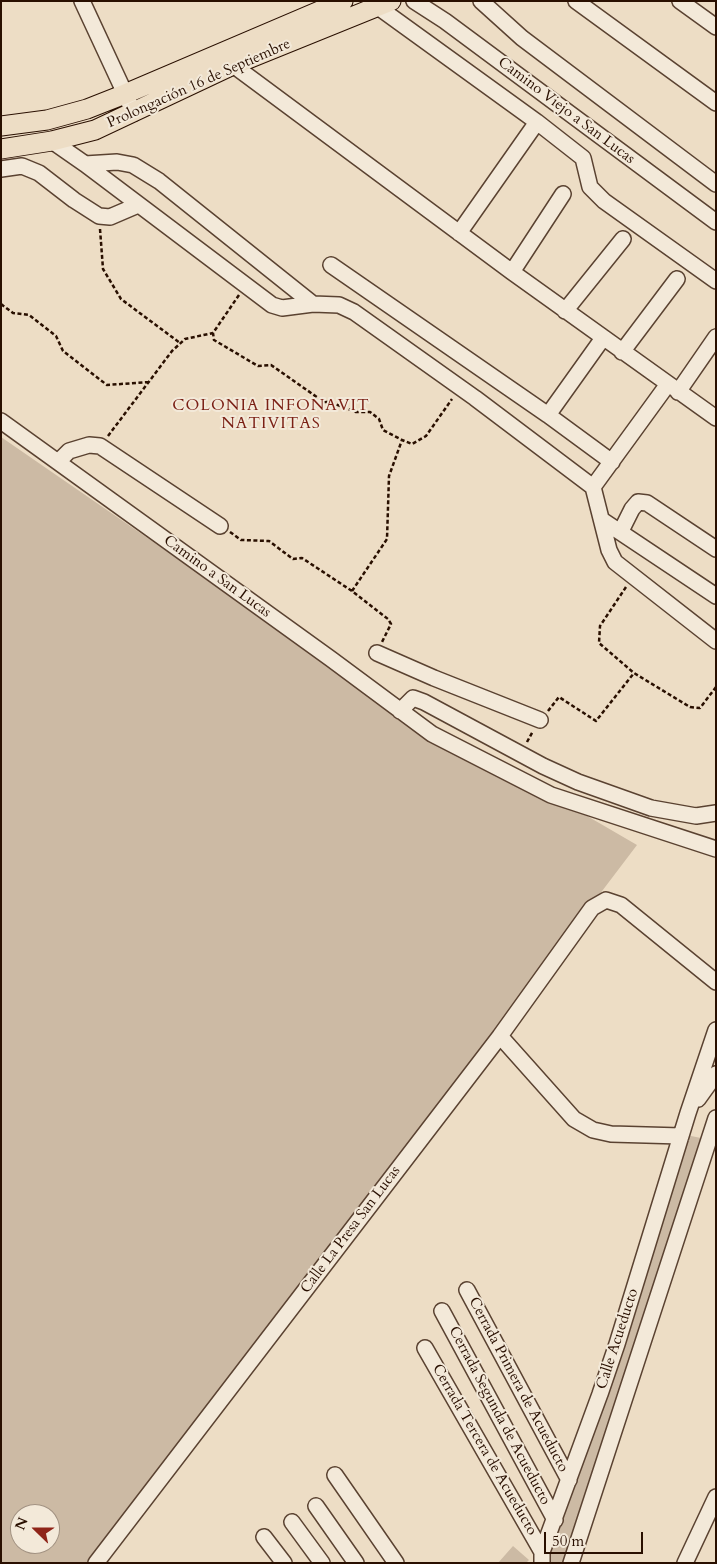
<!DOCTYPE html>
<html>
<head>
<meta charset="utf-8">
<style>
  body { margin:0 }
  #map { position:relative; width:717px; height:1564px; overflow:hidden; background:#edddc5; font-family:Cardo,serif }
  canvas { display:block }
  .frame { position:absolute; inset:0; border:2px solid #290f00; pointer-events:none }
  .north { position:absolute; left:10px; top:1504px; width:50px; height:50px; box-sizing:border-box; background:#f3e9d9; border:1px solid #a29282; border-radius:50%; rotate:292deg; font-size:14px; font-weight:700; line-height:20px; text-align:center; color:#290f00 }
  .north::after { content:''; display:block; margin:auto; width:18px; height:22px; background:#8f2418; clip-path:polygon(50% 0,100% 100%,50% 72%,0 100%) }
  .scale { position:absolute; left:544px; top:1532px; width:99px; height:22px; box-sizing:border-box; border:2px solid #290f00; border-top:0; padding-left:6px; font-size:15px; line-height:18px; white-space:nowrap; color:#290f00; -webkit-text-stroke:4px #f3e9d9; paint-order:stroke }
</style>
</head>
<body>
<div id="map">
<canvas width="717" height="1564"></canvas>
<div class="frame"></div>
<div class="north">N</div>
<div class="scale">50 m</div>
</div>
<script>
const context = document.querySelector('canvas').getContext('2d');
context.lineJoin = 'round';
function fill(path, color) { context.fillStyle = color; context.fill(path, 'evenodd'); }
const shape = rows => new Path2D(rows.map(r => 'M' + r).join(''));
function strokePath(path, color, width, dash) { context.strokeStyle = color; context.lineWidth = width; context.lineCap = dash ? 'butt' : 'round'; context.setLineDash(dash || []); context.stroke(path); }
function drawText(font, color, halo, rows, align = 'center') {
  context.font = font + ' Cardo,serif'; context.lineWidth = 4; context.setLineDash([]); context.textBaseline = 'middle'; context.strokeStyle = halo; context.fillStyle = color; for (const [text, x, y, turn = 0] of rows) {
    context.save(); context.translate(x, y); context.rotate((+turn || 0) * Math.PI / 180); context.textAlign = isNaN(turn) ? turn : align; if (halo) context.strokeText(text, 0, 0); context.fillText(text, 0, 0); context.restore();
  }
}
fill(shape([
  [1,437,432,734,551,795,637,845,92,1563,1,1563],
  [20,1514,50,1514,50,1544,20,1544],
  [686,1135,706,1139,568,1557,564,1563,548,1563,550,1552,623,1354,648,1272],
  [513,1546,529,1560,526,1563,498,1563]
]), '#ccbaa4');
const minor = shape([
  [82,1,134,113],
  [414,1,445,21,716,222],
  [481,1,522,38,716,184],
  [576,1,716,103],
  [680,1,716,27],
  [378,7,537,122,583,158,590,187,604,201,716,281],
  [233,65,512,272,716,418],
  [52,141,85,164,272,305,282,308,313,304,339,305,354,312,475,398,593,487,609,550,615,562,716,641],
  [85,164,117,162,133,165,159,181,313,304],
  [1,169,22,166,39,173,74,200,99,216,110,217,138,205],
  [459,233,537,122],
  [331,265,548,415,612,462],
  [512,272,563,194],
  [565,311,623,239],
  [622,352,677,279],
  [678,392,716,337],
  [548,415,603,338],
  [1,421,331,659,432,734,551,795,716,849],
  [58,462,69,451,89,445,100,446,220,526],
  [593,487,668,384],
  [602,520,716,596],
  [621,531,632,509,638,502,647,503,716,549],
  [377,653,434,678,540,720],
  [400,711,413,698,424,702,543,766,578,782,651,808,696,816,716,813],
  [500,1036,574,1119,593,1130,611,1134,681,1136],
  [698,1099,716,1074],
  [467,1290,569,1480],
  [442,1311,555,1520],
  [425,1348,542,1552],
  [335,1475,396,1563],
  [316,1506,356,1563],
  [292,1522,322,1563],
  [264,1537,284,1563],
  [96,1563,500,1036,592,908,606,900,621,905,716,982],
  [542,1563,542,1552,600,1394,617,1344,688,1113,716,1030],
  [571,1563,716,1118],
  [685,1563,716,1497]
]);
const major = shape([
  [1,126,47,120,87,109,125,94,343,1],
  [1,149,52,141,95,130,233,65,391,1]
]);
strokePath(minor, '#5a4231', 18);
strokePath(major, '#290f00', 21);
strokePath(shape([
  [100,229,103,269,121,299,180,343],
  [239,295,213,333,214,340,258,366,271,365,324,402,330,402,356,412,370,412,379,419,383,430,402,440,412,444,426,436,452,399],
  [1,304,13,313,29,315,56,336,63,351,107,385,149,382],
  [108,436,172,351,185,339,213,333],
  [230,532,241,540,269,541,293,559,302,558,352,591,388,619,391,624,382,642],
  [626,587,600,626,599,643,634,673,690,707,700,708,716,687],
  [352,591,387,539,389,476,402,440],
  [548,711,559,697,596,721,634,673],
  [527,742,533,731]
]), '#290f00', 2.5, [4, 2.5]);
strokePath(minor, '#f3e9d9', 15);
strokePath(major, '#edddc5', 19);
drawText('15px', '#290f00', '#f3e9d9', [
  ["Prolongación 16 de Septiembre",199,84,-24],
  ["Camino Viejo a San Lucas",566,111,37],
  ["Camino a San Lucas",217,577,36],
  ["Calle La Presa San Lucas",351,1230,-53],
  ["Calle Acueducto",618,1339,-72],
  ["Cerrada Primera de Acueducto",518,1385,62],
  ["Cerrada Segunda de Acueducto",499,1416,62],
  ["Cerrada Tercera de Acueducto",484,1450,60]
]);
context.letterSpacing = '1px';
drawText('16px', '#7a1f14', '#f3e9d9', [
  ["COLONIA INFONAVIT",271,406],
  ["NATIVITAS",271,424]
]);
context.letterSpacing = '0px';
</script>
</body>
</html>
